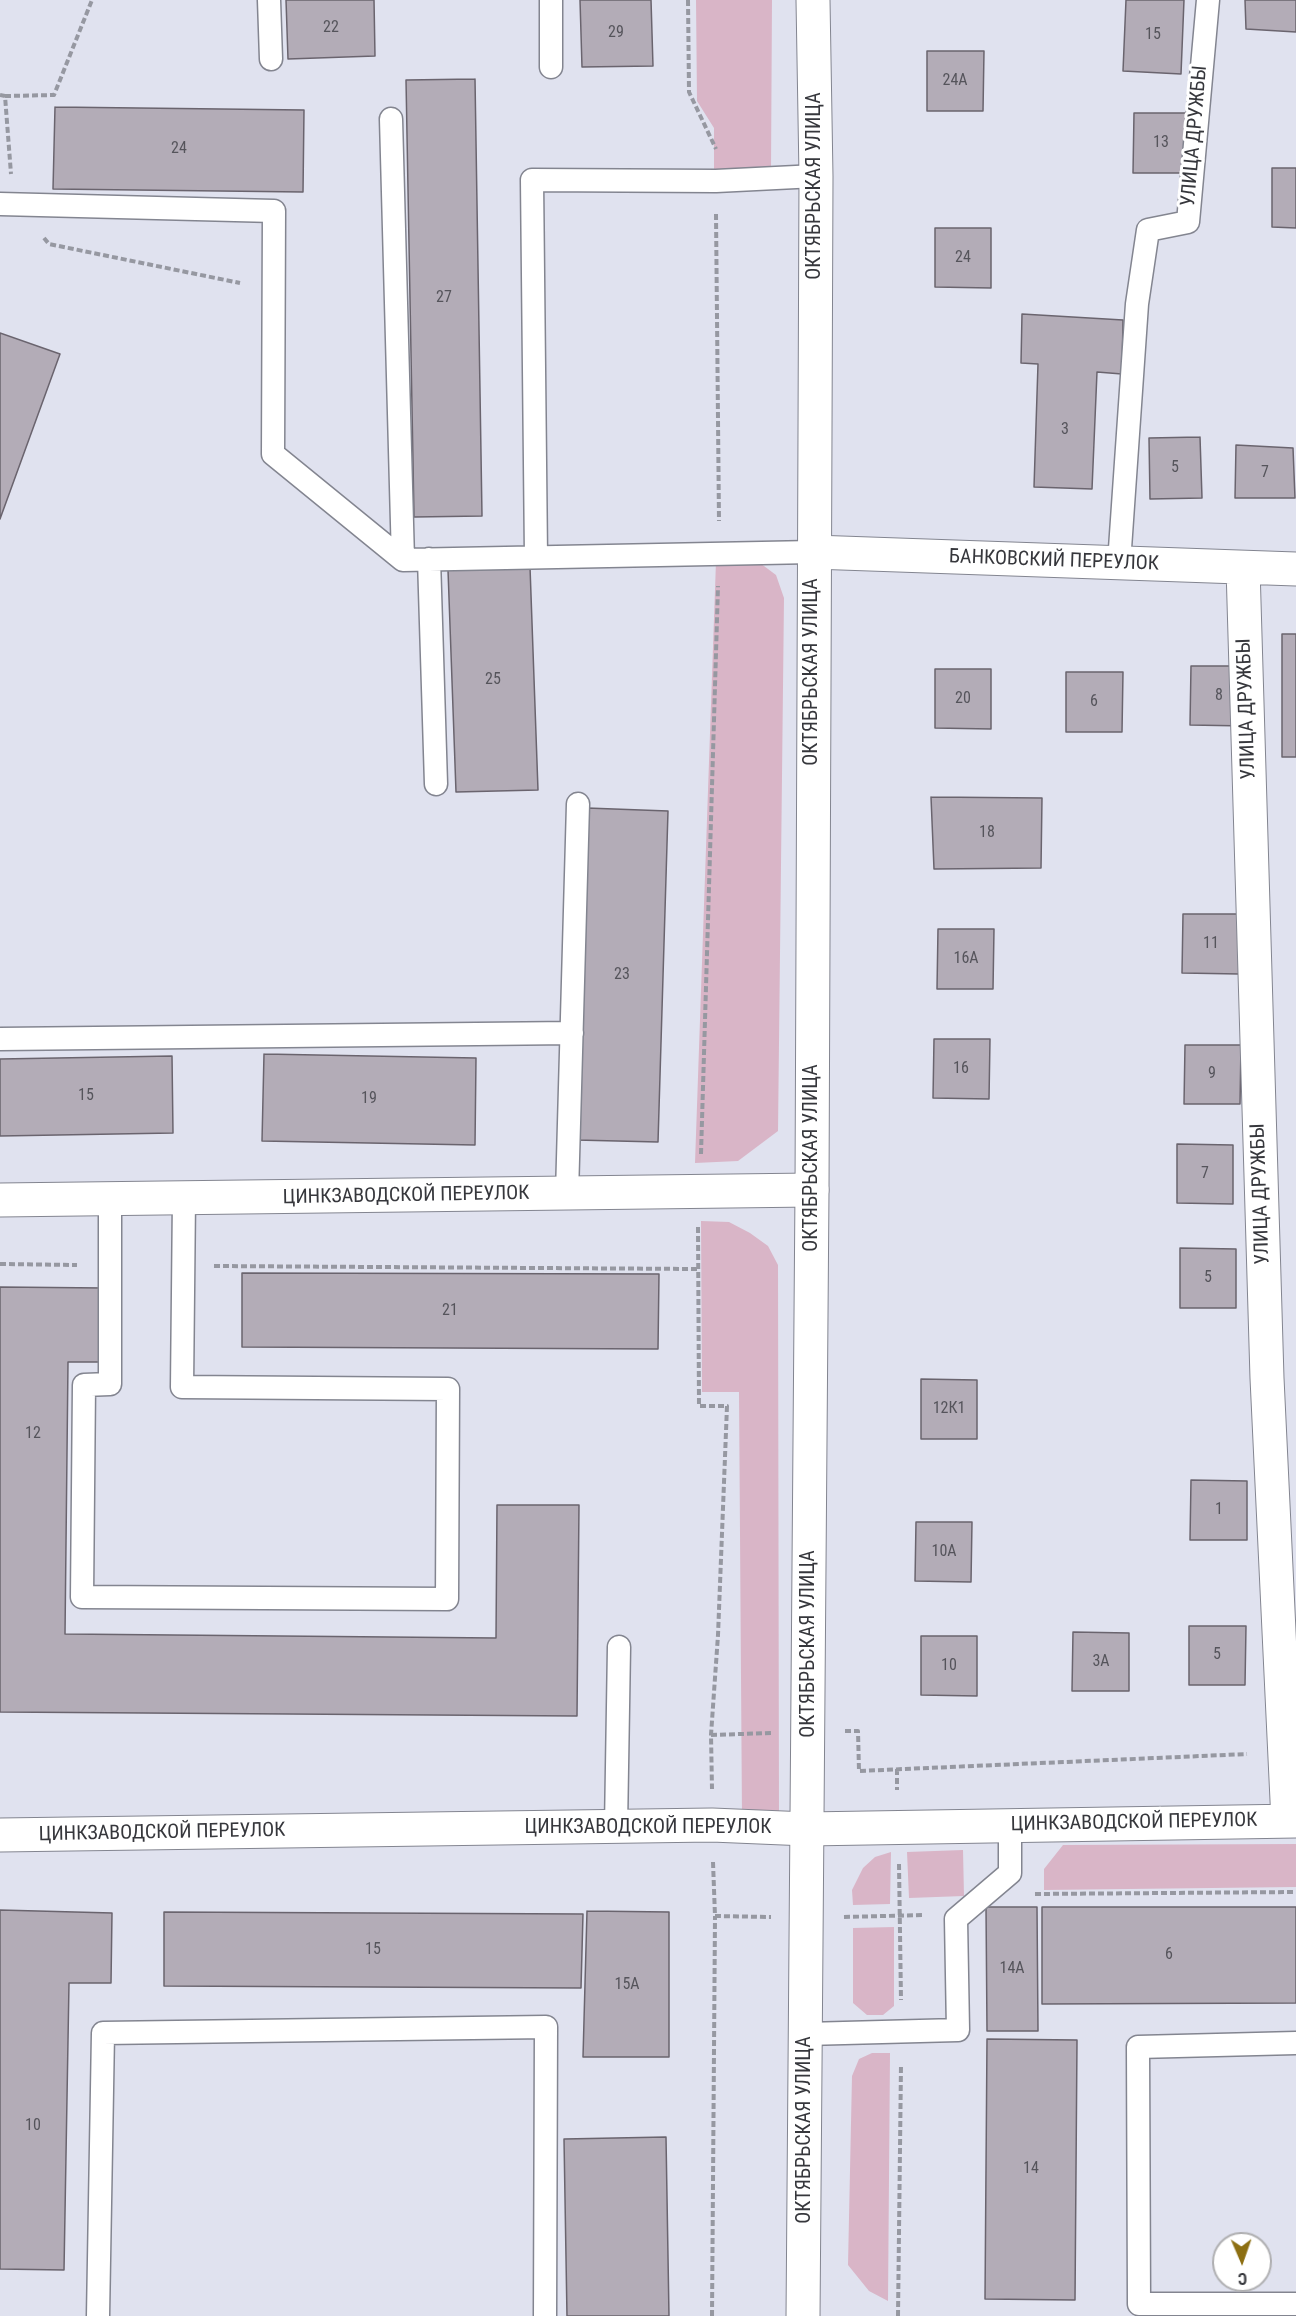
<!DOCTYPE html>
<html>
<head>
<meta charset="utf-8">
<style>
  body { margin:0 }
  #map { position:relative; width:1296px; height:2316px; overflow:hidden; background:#e0e2ef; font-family:"Roboto Condensed",sans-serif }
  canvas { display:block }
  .north { position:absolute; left:1212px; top:2232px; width:60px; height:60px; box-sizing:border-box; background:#fff; border:2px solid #afafb1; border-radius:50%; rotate:178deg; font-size:16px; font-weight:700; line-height:24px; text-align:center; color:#36373c }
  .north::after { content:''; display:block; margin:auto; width:21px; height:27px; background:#8d6f12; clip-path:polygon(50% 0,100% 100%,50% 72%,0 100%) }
</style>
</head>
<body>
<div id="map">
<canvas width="1296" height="2316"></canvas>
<div class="north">С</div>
</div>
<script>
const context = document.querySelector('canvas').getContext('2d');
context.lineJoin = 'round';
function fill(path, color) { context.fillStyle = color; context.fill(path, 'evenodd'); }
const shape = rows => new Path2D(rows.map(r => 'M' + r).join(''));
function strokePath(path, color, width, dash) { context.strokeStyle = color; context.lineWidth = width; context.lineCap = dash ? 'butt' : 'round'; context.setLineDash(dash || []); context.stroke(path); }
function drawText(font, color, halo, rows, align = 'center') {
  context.font = font + ' "Roboto Condensed",sans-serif'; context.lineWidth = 6; context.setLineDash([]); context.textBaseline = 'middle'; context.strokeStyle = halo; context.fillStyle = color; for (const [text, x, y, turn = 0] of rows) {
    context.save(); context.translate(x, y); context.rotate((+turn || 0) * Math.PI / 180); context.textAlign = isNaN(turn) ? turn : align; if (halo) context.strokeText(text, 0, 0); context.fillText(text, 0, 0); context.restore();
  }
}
fill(shape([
  [696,0,772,0,771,170,714,172,714,128,697,101],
  [756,560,776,575,784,598,778,1131,738,1161,695,1163,716,561],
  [701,1221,729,1222,750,1233,768,1246,778,1265,779,1817,742,1818,739,1392,702,1392],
  [1296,1844,1296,1887,1044,1890,1044,1869,1063,1845],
  [963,1850,964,1896,909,1898,907,1852],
  [891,1852,890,1904,853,1905,852,1890,863,1868,875,1857],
  [894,1927,894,2006,883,2015,867,2015,853,2003,853,1928],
  [872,2053,890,2053,888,2301,869,2291,848,2265,852,2076,859,2059]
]), '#d9b5c7');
const building = shape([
  [286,0,374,0,375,56,288,59,286,0],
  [580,0,651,0,653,66,582,67,580,0],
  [1126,0,1184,0,1181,74,1123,71,1126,0],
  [1245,0,1296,0,1296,32,1246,29,1245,0],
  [927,51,984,51,983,111,927,111,927,51],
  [475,79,482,516,414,517,406,80,475,79],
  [55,107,304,110,303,192,53,189,55,107],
  [1134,113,1190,113,1189,173,1133,173,1134,113],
  [1272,168,1296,168,1296,228,1272,227,1272,168],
  [935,228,991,228,991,288,935,287,935,228],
  [1022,314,1123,320,1122,374,1097,372,1092,489,1034,487,1038,364,1021,363,1022,314],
  [0,333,60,354,0,519,0,333],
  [1200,437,1202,498,1150,499,1149,438,1200,437],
  [1236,445,1293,448,1295,498,1235,498,1236,445],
  [530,567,538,790,456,792,448,570,530,567],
  [1282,634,1296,634,1296,757,1282,757,1282,634],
  [1191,666,1247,666,1246,726,1190,725,1191,666],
  [935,669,991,669,991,729,935,728,935,669],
  [1066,672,1123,672,1122,732,1066,732,1066,672],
  [931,797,1042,798,1041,868,934,869,931,797],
  [587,808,668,811,658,1142,576,1140,587,808],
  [1183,914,1239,914,1239,974,1182,973,1183,914],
  [938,929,994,929,993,989,937,989,938,929],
  [934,1039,990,1039,989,1099,933,1098,934,1039],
  [1185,1045,1241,1045,1240,1104,1184,1104,1185,1045],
  [264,1054,476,1058,475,1145,262,1141,264,1054],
  [172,1056,173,1133,0,1136,0,1059,172,1056],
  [1177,1144,1233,1145,1233,1204,1177,1203,1177,1144],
  [1180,1248,1236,1249,1236,1308,1180,1308,1180,1248],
  [242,1273,659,1274,658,1349,242,1347,242,1273],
  [0,1287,104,1288,103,1362,68,1362,65,1634,496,1638,497,1505,579,1505,577,1716,0,1712,0,1287],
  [921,1379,977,1380,977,1439,921,1439,921,1379],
  [1191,1480,1247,1481,1247,1540,1190,1540,1191,1480],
  [916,1522,972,1522,971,1582,915,1581,916,1522],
  [1189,1626,1246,1626,1245,1685,1189,1685,1189,1626],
  [1073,1632,1129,1633,1129,1691,1072,1691,1073,1632],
  [921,1636,977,1636,977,1696,921,1695,921,1636],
  [986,1907,1037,1907,1038,2031,987,2031,986,1907],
  [1042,1907,1296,1907,1296,2003,1042,2004,1042,1907],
  [0,1910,112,1913,111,1983,69,1983,64,2270,0,2269,0,1910],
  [587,1911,669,1912,669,2057,583,2057,587,1911],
  [164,1912,583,1914,581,1988,164,1986,164,1912],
  [987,2039,1077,2040,1075,2300,985,2299,987,2039],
  [666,2137,669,2316,567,2316,564,2139,666,2137]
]);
fill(building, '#b3acb7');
strokePath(building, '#6a646e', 1.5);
const service = shape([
  [269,0,271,59],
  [551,0,551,67],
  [391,119,403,560,813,552],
  [0,204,274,211,273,454,403,560],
  [536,557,532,180,716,181,816,176],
  [429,559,436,784],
  [1119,563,1137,304,1148,230,1188,222,1208,0],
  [0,1039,572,1033],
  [567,1194,578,804],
  [110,1199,110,1384,84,1385,82,1597,447,1599,448,1389,182,1387,184,1198],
  [616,1827,619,1647],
  [806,2034,958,2030,956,1919,1010,1873,1010,1825],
  [1296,2043,1138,2047,1139,2304,1296,2304],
  [98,2316,103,2033,546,2027,545,2316]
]);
const minor = shape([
  [813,552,1296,569],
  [1243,568,1267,1378,1288,1821],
  [0,1200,812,1190],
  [0,1835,712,1825,807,1829,1296,1821]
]);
const tertiary = shape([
  [803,2316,812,1190,816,176,813,0]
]);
strokePath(service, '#838590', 25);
strokePath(minor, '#838590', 35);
strokePath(tertiary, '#838590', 35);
strokePath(shape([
  [688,0,689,92,716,149],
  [0,95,5,96,11,174],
  [5,96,54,95,92,0],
  [716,214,719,521],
  [44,238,49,244,240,283],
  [701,1154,718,586],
  [698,1227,699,1406,727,1406,718,1635,711,1735,712,1789],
  [0,1264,77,1265],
  [214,1266,699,1269],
  [845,1731,858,1731,859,1771,1247,1754],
  [711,1735,771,1733],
  [897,1769,897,1790],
  [713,1862,715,1916,771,1917],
  [899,1864,901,2000],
  [1035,1894,1296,1892],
  [844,1917,924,1915],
  [712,2316,715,1916],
  [898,2316,901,2065]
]), '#9698a1', 4, [6, 3]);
strokePath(service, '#fff', 22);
strokePath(minor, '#fff', 33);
strokePath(tertiary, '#fff', 33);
drawText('16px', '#55545b', null, [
  ["22",331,28],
  ["29",616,33],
  ["15",1153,35],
  ["24А",955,81],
  ["13",1161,143],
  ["24",179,149],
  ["24",963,258],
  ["27",444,298],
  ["3",1065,430],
  ["5",1175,468],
  ["7",1265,473],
  ["25",493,680],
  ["8",1219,696],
  ["20",963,699],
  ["6",1094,702],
  ["18",987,833],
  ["11",1211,944],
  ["16А",966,959],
  ["23",622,975],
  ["16",961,1069],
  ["9",1212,1074],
  ["15",86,1096],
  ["19",369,1099],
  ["7",1205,1174],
  ["5",1208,1278],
  ["21",450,1311],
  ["12К1",949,1409],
  ["12",33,1434],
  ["1",1219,1510],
  ["10А",944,1552],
  ["5",1217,1655],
  ["3А",1101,1662],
  ["10",949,1666],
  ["15",373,1950],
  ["6",1169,1955],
  ["14А",1012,1969],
  ["15А",627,1985],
  ["10",33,2126],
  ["14",1031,2169]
]);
drawText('20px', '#36373c', '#fff', [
  ["УЛИЦА ДРУЖБЫ",1195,136,-85],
  ["ОКТЯБРЬСКАЯ УЛИЦА",815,186,-90],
  ["БАНКОВСКИЙ ПЕРЕУЛОК",1054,561,2],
  ["ОКТЯБРЬСКАЯ УЛИЦА",812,672,-90],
  ["УЛИЦА ДРУЖБЫ",1247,709,-92],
  ["ОКТЯБРЬСКАЯ УЛИЦА",812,1158,-90],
  ["УЛИЦА ДРУЖБЫ",1261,1194,-92],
  ["ЦИНКЗАВОДСКОЙ ПЕРЕУЛОК",406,1196,-1],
  ["ОКТЯБРЬСКАЯ УЛИЦА",809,1644,-90],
  ["ЦИНКЗАВОДСКОЙ ПЕРЕУЛОК",1134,1823,-1],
  ["ЦИНКЗАВОДСКОЙ ПЕРЕУЛОК",648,1828],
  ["ЦИНКЗАВОДСКОЙ ПЕРЕУЛОК",162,1833,-1],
  ["ОКТЯБРЬСКАЯ УЛИЦА",805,2130,-90]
]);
</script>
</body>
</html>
